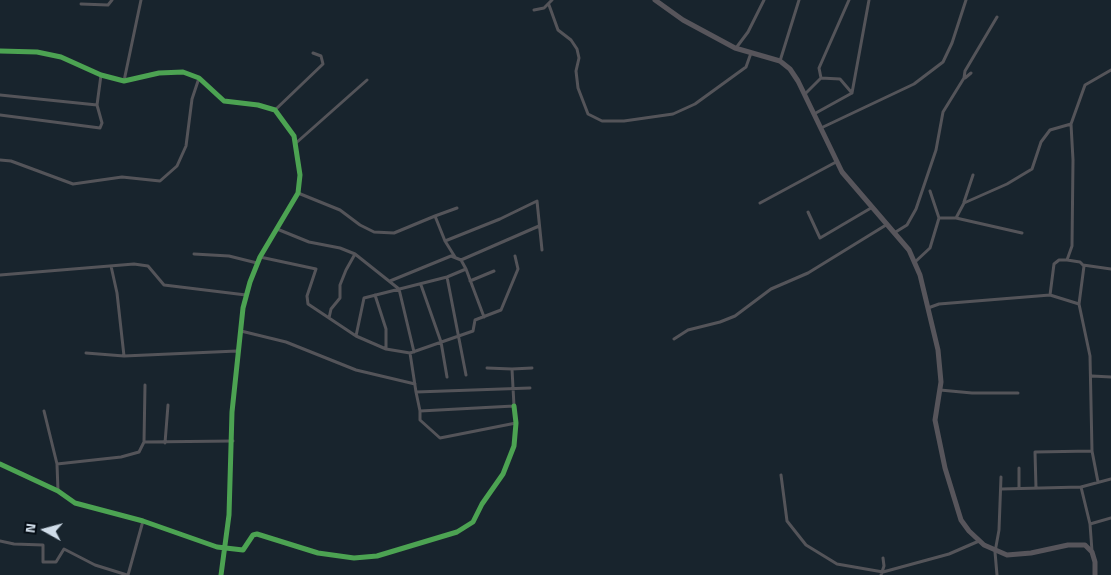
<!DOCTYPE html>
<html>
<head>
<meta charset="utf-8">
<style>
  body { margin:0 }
  #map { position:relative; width:1111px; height:575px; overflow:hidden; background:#18242d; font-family:"Titillium Web",sans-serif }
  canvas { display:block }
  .north { position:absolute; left:20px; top:505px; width:50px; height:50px; -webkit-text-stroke:4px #050d15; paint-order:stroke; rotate:277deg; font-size:14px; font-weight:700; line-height:20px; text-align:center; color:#d0dde9 }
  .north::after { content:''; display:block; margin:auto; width:18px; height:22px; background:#d0dde9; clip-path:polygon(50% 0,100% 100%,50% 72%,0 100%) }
</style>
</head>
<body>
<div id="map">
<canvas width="1111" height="575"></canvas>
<div class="north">N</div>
</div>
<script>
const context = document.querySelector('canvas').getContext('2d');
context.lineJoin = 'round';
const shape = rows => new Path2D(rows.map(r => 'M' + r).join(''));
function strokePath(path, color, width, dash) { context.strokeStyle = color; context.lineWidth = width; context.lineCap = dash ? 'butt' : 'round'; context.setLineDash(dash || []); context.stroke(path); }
strokePath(shape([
  [81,4,108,5,112,0],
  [549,5,558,30,571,40,577,49,579,58,576,71,578,88,588,114,602,121,624,121,673,114,695,104,746,67,751,53],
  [534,10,544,8,552,0],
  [736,48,748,32,764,0],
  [0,51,37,52,61,57,101,75,124,81,159,73,183,72,199,78,224,101,258,105,275,110,294,136,300,175,298,193,260,257,250,282,243,308,232,412,229,515,221,575],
  [780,61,799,0],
  [821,78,840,79,852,93],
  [965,78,971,73],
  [124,81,141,0],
  [805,94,821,78,819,68,849,0],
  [0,95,97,105],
  [275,110,323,64,321,56,313,53],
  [814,114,852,93,869,0],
  [0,115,100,128,102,123,97,105,101,75],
  [1071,124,1085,85,1111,70],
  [821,128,914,84,943,62,952,43,966,0],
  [296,143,367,80],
  [0,160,11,161,73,184,122,177,160,181,177,166,186,146,192,99,199,78],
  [930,191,939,218],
  [298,193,340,210,360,225,374,232,394,233,435,216,445,241,500,219,537,201,542,250],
  [964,202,973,175],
  [760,203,836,162],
  [808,212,820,238,871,208],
  [435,216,457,208],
  [956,218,1022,233],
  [277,229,309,242,340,248,355,254,399,289,414,352],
  [894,233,907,225,916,209,936,150,943,112,964,78,965,71,997,17],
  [445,241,455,257],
  [194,254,229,256,257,263],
  [260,257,316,269,307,296,308,304,356,336,386,349,410,353,473,331,475,320,501,310,518,269,515,256],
  [1067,260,1080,262,1084,266,1079,304,1090,356,1092,451,1098,482],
  [915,262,930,248,939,218,956,218,964,203,1007,184,1032,169,1041,142,1050,130,1071,124,1073,160,1072,246,1067,260,1059,260,1054,264,1050,295,939,304,928,308],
  [1083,265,1111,269],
  [111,266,117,293,124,356],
  [466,269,484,317],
  [0,275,134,264,148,266,164,285,246,295],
  [447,277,466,375],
  [390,281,451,256,461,260],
  [470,281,494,271],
  [421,285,441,342,447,377],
  [375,295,386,329,386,349],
  [1050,295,1079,304],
  [329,318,331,309,340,298,340,285,346,270,355,254],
  [241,331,286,342,356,370,415,384],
  [356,336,364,298,447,277,466,269,461,260,539,226],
  [674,339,688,330,720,322,735,316,771,289,808,273,886,225],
  [86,353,124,356,237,351],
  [410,353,416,392,530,388],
  [512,369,532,368],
  [1092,376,1111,377],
  [940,390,972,393,1018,393],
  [416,392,420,411,514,406,512,369,487,368],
  [44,411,57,464,58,491],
  [420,411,420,420,440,438,516,423],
  [144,442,233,441],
  [165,443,168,405],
  [0,464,58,491,75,503,143,521,217,547,243,550,253,535,257,534,318,553,354,558,377,556,457,532,473,522,482,504,503,474,514,446,516,423,514,406],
  [57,464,121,457,139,452,144,442,145,385],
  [781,475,787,521,806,545,837,564,883,572,949,554,979,541],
  [1081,487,1111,479],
  [1019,488,1019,468],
  [1036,488,1035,452,1092,451],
  [1001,489,1081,487,1090,524,1092,551],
  [1090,524,1111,518],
  [0,541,14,544,43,545,43,562,56,562,64,549,95,565,127,575],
  [128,575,143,521],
  [881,575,884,566,883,558],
  [997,575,995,552,999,530,1001,477]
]), '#545459', 3);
strokePath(shape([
  [655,0,683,20,735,48,780,61,790,69,798,81,842,172,909,250,920,275,938,350,941,382,935,420,945,468,961,520,969,531,984,545,1007,555,1031,553,1068,545,1085,545,1092,552,1095,562,1095,575]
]), '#57555b', 5);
strokePath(shape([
  [0,51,37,52,61,57,101,75,124,81,159,73,183,72,199,78,224,101,258,105,275,110,294,136,300,175,298,193,260,257,250,282,243,308,232,412,229,515,221,575],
  [0,464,58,491,75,503,143,521,217,547,243,550,253,535,257,534,318,553,354,558,377,556,457,532,473,522,482,504,503,474,514,446,516,423,514,406]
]), '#4ca352', 5);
</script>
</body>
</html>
